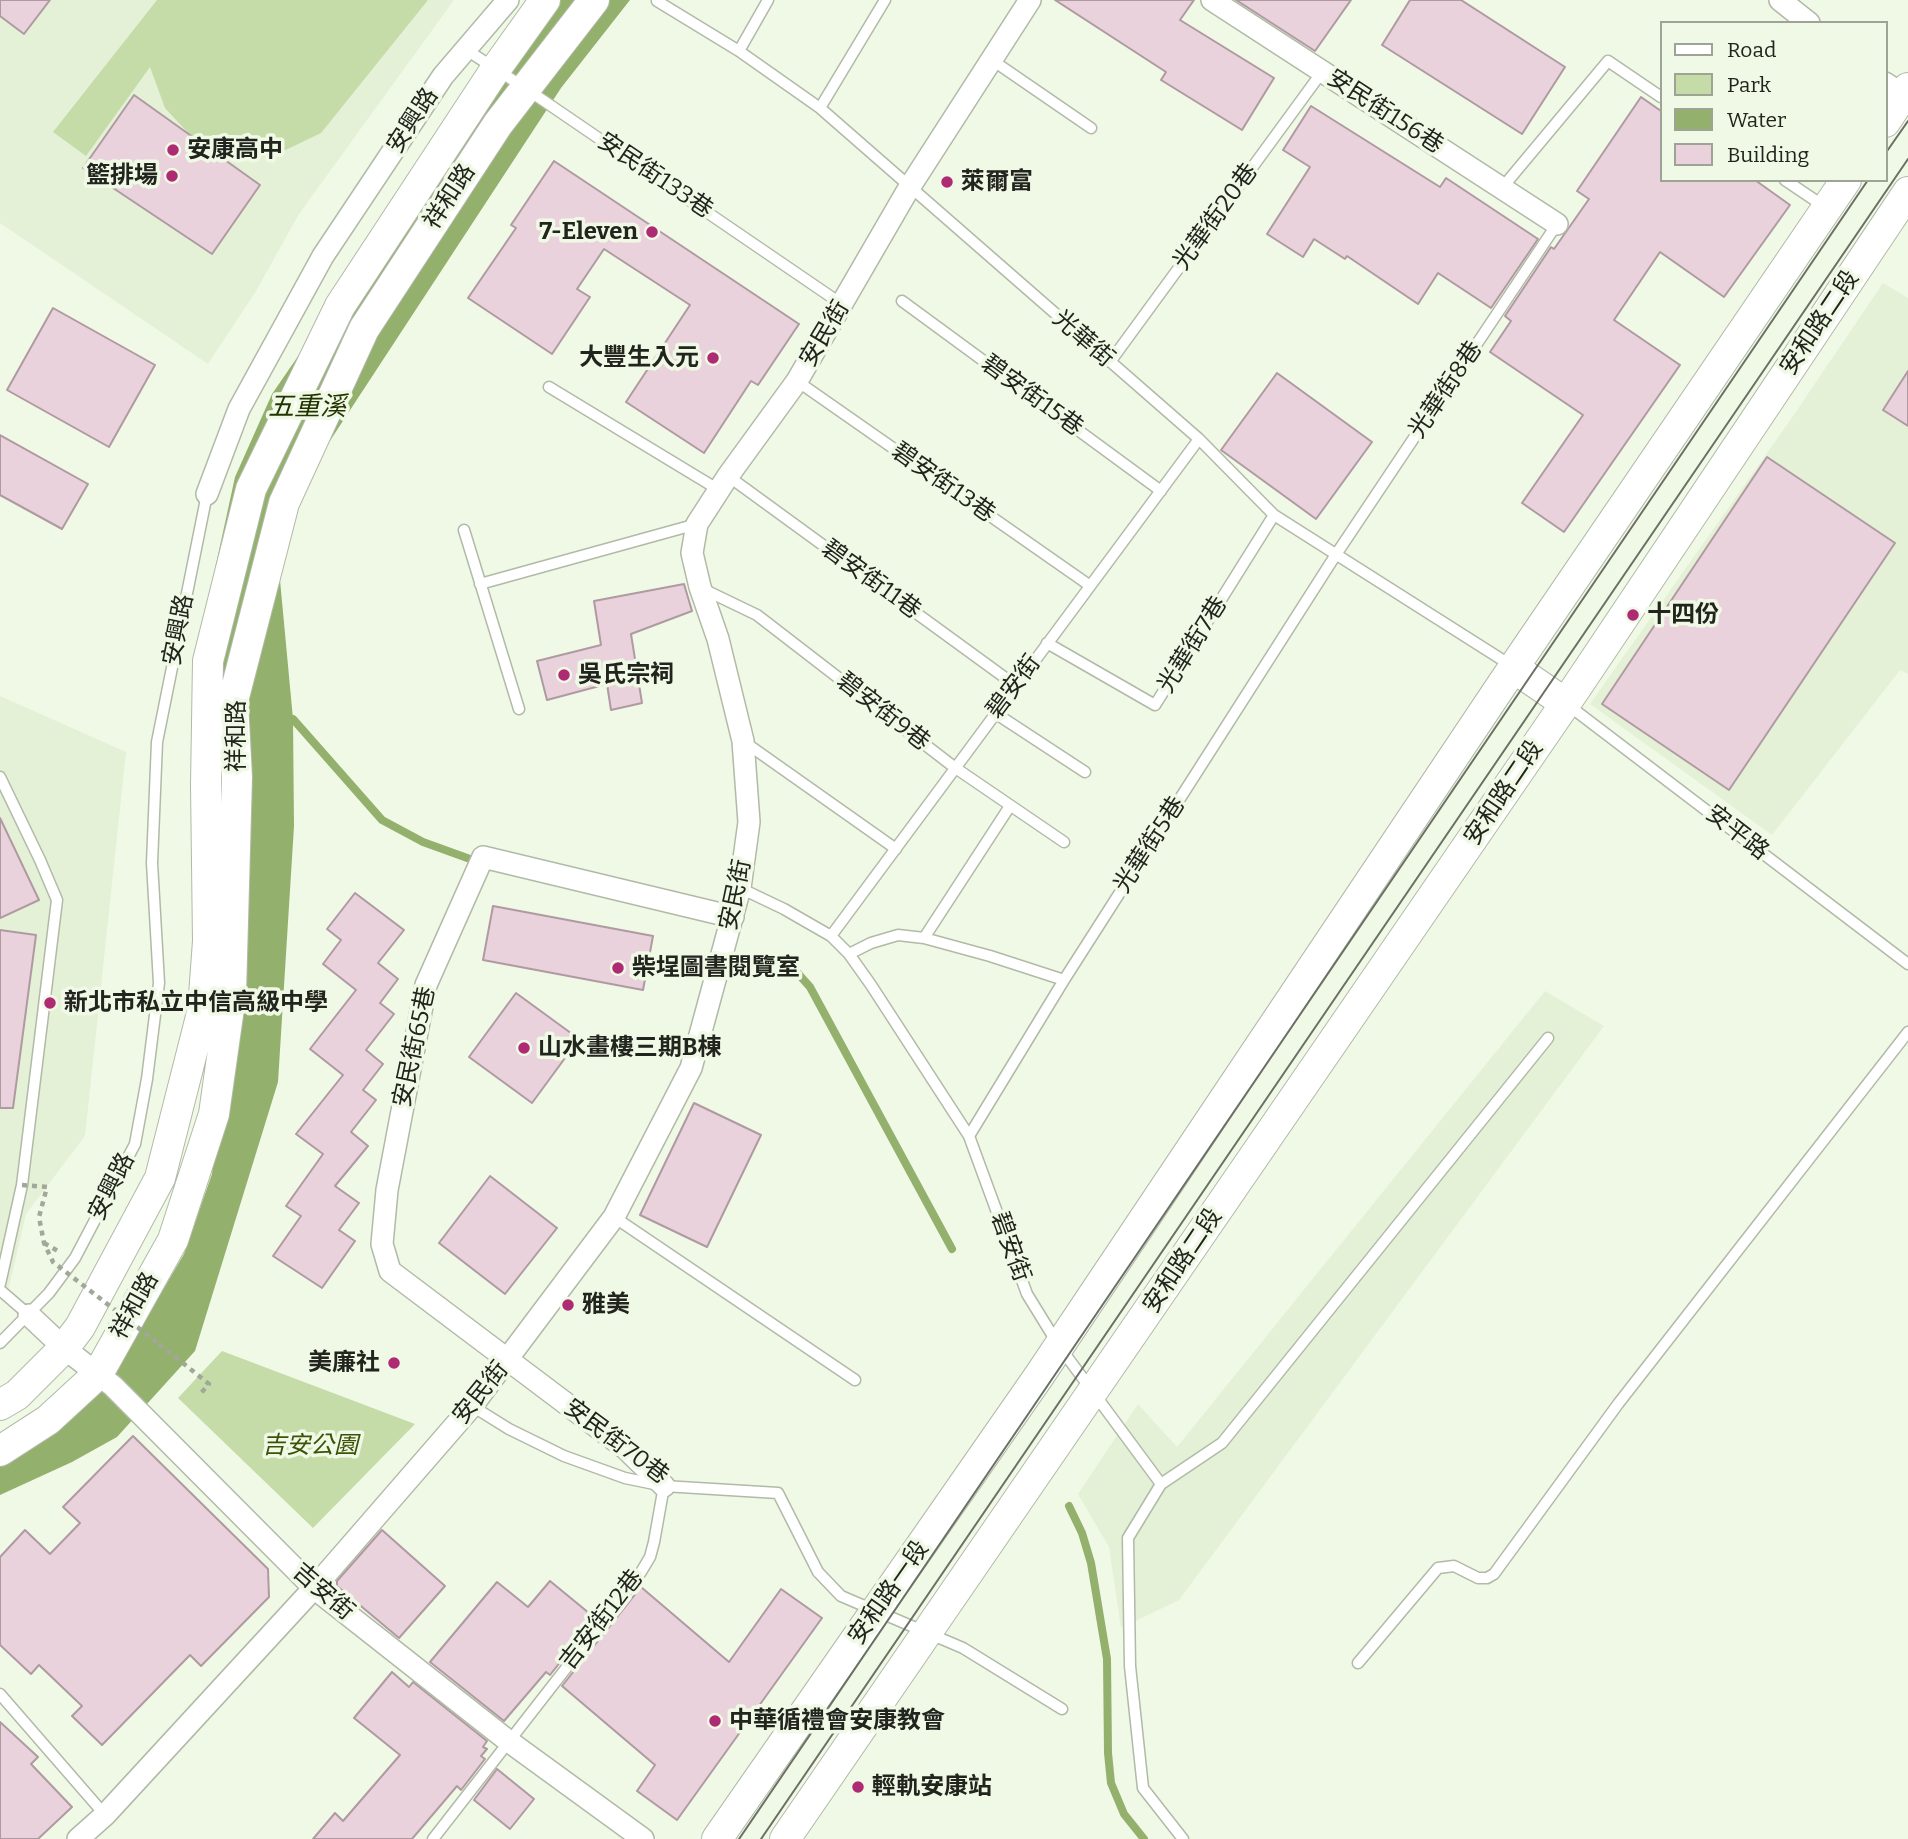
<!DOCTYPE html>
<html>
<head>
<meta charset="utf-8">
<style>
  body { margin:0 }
  #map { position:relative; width:1908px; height:1839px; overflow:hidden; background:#f0f9e6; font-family:Bitter,serif }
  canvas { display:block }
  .legend { position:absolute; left:1660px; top:21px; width:228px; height:161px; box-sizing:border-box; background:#f0f9e6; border:2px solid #9da496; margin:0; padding:9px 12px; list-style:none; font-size:21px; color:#21251e }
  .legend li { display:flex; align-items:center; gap:14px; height:35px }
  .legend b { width:35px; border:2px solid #9da496 }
</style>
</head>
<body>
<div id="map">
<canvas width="1908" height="1839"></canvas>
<ul class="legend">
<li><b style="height:9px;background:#fff"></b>Road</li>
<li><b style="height:19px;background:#c5dca8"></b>Park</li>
<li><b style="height:19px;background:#94b06d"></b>Water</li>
<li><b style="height:19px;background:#e9d2db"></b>Building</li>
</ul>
</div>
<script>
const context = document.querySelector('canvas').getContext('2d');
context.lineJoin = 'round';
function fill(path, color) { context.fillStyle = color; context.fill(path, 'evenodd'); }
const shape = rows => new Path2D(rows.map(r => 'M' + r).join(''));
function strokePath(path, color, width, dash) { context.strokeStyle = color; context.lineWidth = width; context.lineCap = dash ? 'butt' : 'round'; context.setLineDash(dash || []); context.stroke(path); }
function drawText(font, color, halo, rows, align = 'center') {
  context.font = font + ' Bitter,"Noto Sans TC",serif'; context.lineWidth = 7; context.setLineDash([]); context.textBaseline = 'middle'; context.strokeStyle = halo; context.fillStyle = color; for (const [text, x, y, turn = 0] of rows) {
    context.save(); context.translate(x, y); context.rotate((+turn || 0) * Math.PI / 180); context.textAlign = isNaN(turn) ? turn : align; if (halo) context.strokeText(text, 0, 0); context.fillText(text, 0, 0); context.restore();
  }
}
fill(shape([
  [0,0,454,0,299,214,256,291,208,364,0,223],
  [1883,283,1908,298,1908,674,1900,670,1772,835,1590,704,1791,419],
  [0,696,126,752,85,1136,26,1214,8,1291,0,1289],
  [1545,991,1604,1026,1179,1600,1121,1628,1109,1547,1078,1494,1138,1404,1177,1447]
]), '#e4f1d6');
fill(shape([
  [157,0,428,0,321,133,271,157,237,156,191,136,165,108,150,67,86,156,53,132],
  [222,1351,415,1424,313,1528,178,1398]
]), '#c5dca8');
fill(shape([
  [535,0,630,0,561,88,320,456,277,548,293,719,294,826,278,1082,195,1351,117,1437,72,1462,0,1495,0,1436,130,1346,184,1254,212,1174,217,1117,226,757,213,578,235,477,272,394,495,70]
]), '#94b06d');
strokePath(shape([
  [286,718,293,719,382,820,423,842,470,859],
  [786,960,810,987,952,1249],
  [1069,1506,1082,1533,1091,1563,1107,1659,1108,1753,1111,1783,1124,1814,1144,1839]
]), '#94b06d', 8);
const building = shape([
  [0,0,50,0,24,34,0,16,0,0],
  [1055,0,1194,0,1180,20,1274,78,1242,130,1161,80,1166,72,1055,0],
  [1236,0,1351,0,1315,51,1236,0],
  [1410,0,1461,0,1565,67,1522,134,1382,45,1410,0],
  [134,95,260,185,212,254,83,168,134,95],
  [1641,97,1661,111,1661,180,1755,180,1790,205,1724,297,1660,252,1614,320,1680,365,1564,532,1522,503,1583,415,1490,352,1511,321,1505,316,1551,247,1554,249,1589,199,1577,191,1641,97],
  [1311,106,1440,187,1446,178,1538,239,1491,308,1438,273,1418,304,1347,256,1345,259,1314,239,1303,257,1267,234,1310,167,1283,150,1311,106],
  [554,161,799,324,758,385,751,381,704,453,626,402,690,305,604,249,577,289,590,297,552,354,468,298,516,228,511,225,554,161],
  [53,308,155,365,109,447,7,390,53,308],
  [1908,371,1908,426,1883,410,1908,371],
  [1277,373,1372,442,1316,519,1221,450,1277,373],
  [0,435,88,484,62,529,0,495,0,435],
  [1767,457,1895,543,1729,790,1602,704,1767,457],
  [684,584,692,611,631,634,642,703,611,710,607,684,547,700,537,661,601,645,594,601,684,584],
  [0,818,39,900,0,918,0,818],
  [355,893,404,930,378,963,398,979,380,1003,394,1014,366,1050,383,1064,363,1090,376,1100,351,1132,368,1146,335,1186,359,1203,339,1230,355,1241,322,1288,273,1256,301,1216,286,1206,323,1154,296,1134,343,1075,310,1049,356,990,323,964,341,940,327,929,355,893],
  [493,906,653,936,643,990,483,960,493,906],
  [0,930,36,935,13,1108,0,1108,0,930],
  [516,993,579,1039,532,1103,469,1057,516,993],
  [694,1103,761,1135,707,1247,640,1215,694,1103],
  [490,1176,557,1228,505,1294,439,1243,490,1176],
  [133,1436,268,1569,269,1597,201,1666,190,1655,102,1745,72,1716,82,1706,39,1665,31,1674,0,1645,0,1557,25,1530,50,1554,80,1523,63,1507,133,1436],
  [382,1530,445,1586,399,1638,337,1586,337,1581,382,1530],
  [550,1581,595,1618,550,1675,546,1672,504,1721,430,1662,497,1582,528,1607,550,1581],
  [641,1587,729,1662,781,1589,822,1618,677,1820,637,1791,655,1765,562,1686,641,1587],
  [392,1672,409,1687,413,1682,487,1741,483,1747,487,1749,481,1756,485,1759,461,1790,457,1786,412,1839,313,1839,335,1813,343,1821,400,1755,354,1718,392,1672],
  [0,1722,38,1757,31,1764,72,1807,38,1839,0,1839,0,1722],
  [497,1769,534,1799,510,1829,474,1800,497,1769]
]);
fill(building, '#e9d2db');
strokePath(building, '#af9aa2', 2);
const lane = shape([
  [657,1,739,51,820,108,1199,439,1274,515,1512,666],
  [465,49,525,88,843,305],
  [739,51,768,0],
  [992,60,1091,128],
  [820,108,885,0],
  [1785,180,1825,207],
  [1502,188,1608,61,1661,97],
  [902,301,1161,491],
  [1110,362,1322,72],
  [797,381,1089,585],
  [549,387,719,490],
  [728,476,1015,685],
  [464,530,519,709],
  [480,584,697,524],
  [703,589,757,615,954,767,1064,842],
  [1047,643,1155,705,1274,515],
  [1568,705,1908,964],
  [995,713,1085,772],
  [743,741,896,849],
  [0,777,40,860,57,900,22,1185,0,1284],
  [740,888,784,909,831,936,849,954,871,985,969,1136,1027,1294,1059,1346,1161,1484,1222,1443,1548,1038],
  [831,936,1199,439],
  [924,938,1010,806],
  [849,954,871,943,898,935,924,938,990,956,1064,980],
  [969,1136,1064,980,1335,556,1557,224],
  [614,1217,855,1380],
  [0,1290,29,1315],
  [0,1343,49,1293,75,1258,135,1144,147,1079,159,983,152,863,157,742,207,494],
  [472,1406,509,1429,564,1456,625,1478,664,1486,778,1493,818,1572,841,1596,963,1648,1062,1709],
  [1161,1484,1128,1538,1130,1666,1143,1788,1183,1839],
  [1358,1663,1438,1568,1454,1566,1478,1578,1487,1578,1494,1574,1618,1404,1908,1032],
  [0,1694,105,1815],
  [433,1839,641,1572,650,1557,654,1542,664,1486]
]);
const street = shape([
  [1212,0,1557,224],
  [1780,0,1809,23],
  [1885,83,1908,98],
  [207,494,239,409,323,256,443,76,508,0],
  [29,1315,64,1348,113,1386,314,1588,507,1740,643,1839],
  [664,1486,625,1448,390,1271,382,1244,387,1190,426,985,483,857,733,917],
  [78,1839,105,1815,314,1588,472,1406,614,1217,691,1068,740,888,749,822,743,741,718,639,700,587,692,553,697,524,728,476,797,381,909,188,1030,0]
]);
const secondary = shape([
  [1885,122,1908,88],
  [1514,668,1565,703],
  [0,1405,17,1395,64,1348,80,1327,160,1178,203,1009,208,941,206,785,208,661,251,489,340,306,495,70,545,0],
  [0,1451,48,1420,98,1374,173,1240,214,1114,231,994,237,777,233,701,284,503,364,329,498,124,594,0],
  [717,1839,1039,1376,1503,683,1846,180],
  [785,1839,1576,688,1908,192]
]);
strokePath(lane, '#b1baa7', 13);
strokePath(street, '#b1baa7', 24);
strokePath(secondary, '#b1baa7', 32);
strokePath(shape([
  [44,1243,58,1251],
  [159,1344,209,1384,200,1394]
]), '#a1a899', 4.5, [5, 5]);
strokePath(lane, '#fff', 10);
strokePath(street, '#fff', 21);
strokePath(secondary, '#fff', 30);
strokePath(shape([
  [1885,154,1908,121],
  [739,1839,1868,180],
  [761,1839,1908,159]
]), '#6a7065', 2);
strokePath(shape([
  [22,1185,47,1187,39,1217,44,1243,53,1262,159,1344]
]), '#a1a899', 4.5, [5, 5]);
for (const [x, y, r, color] of [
  [173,150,7,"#ae2b74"],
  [172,176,7,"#ae2b74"],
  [947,182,7,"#ae2b74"],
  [652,232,7,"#ae2b74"],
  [713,358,7,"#ae2b74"],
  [1633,615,7,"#ae2b74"],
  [564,675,7,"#ae2b74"],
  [618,968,7,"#ae2b74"],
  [50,1003,7,"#ae2b74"],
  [524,1048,7,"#ae2b74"],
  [568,1305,7,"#ae2b74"],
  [394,1363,7,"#ae2b74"],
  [715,1721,7,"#ae2b74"],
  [858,1787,7,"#ae2b74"]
]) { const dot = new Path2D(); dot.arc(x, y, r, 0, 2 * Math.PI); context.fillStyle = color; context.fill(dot); strokePath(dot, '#f0f9e6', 2.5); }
drawText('24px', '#21251e', '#f0f9e6', [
  ["安民街156巷",1385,112,33],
  ["安興路",413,121,-57],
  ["安民街133巷",655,176,34],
  ["祥和路",450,197,-57],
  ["光華街20巷",1216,217,-54],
  ["安和路二段",1820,323,-56],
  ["安民街",825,334,-59],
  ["光華街",1083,339,41],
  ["光華街8巷",1446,390,-56],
  ["碧安街15巷",1032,396,36],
  ["碧安街13巷",943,483,35],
  ["碧安街11巷",871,580,36],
  ["安興路",179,630,-79],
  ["光華街7巷",1193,645,-58],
  ["碧安街",1014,687,-53],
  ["碧安街9巷",883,712,38],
  ["祥和路",237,736,-90],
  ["安和路二段",1504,793,-56],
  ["安平路",1737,833,38],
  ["光華街5巷",1150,845,-57],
  ["安民街",736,895,-78],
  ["安民街65巷",415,1047,-78],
  ["安興路",112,1187,-63],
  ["碧安街",1010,1247,70],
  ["安和路二段",1183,1261,-56],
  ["祥和路",135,1306,-61],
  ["安民街",481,1393,-51],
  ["安民街70巷",616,1442,37],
  ["吉安街",323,1592,41],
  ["安和路一段",889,1593,-55],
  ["吉安街12巷",602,1620,-52]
]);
drawText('bold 24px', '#21251e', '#f0f9e6', [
  ["安康高中",187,150],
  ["籃排場",158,176,"right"],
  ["萊爾富",961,182],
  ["7-Eleven",638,232,"right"],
  ["大豐生入元",699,358,"right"],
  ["十四份",1647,615],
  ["吳氏宗祠",578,675],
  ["柴埕圖書閱覽室",632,968],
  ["新北市私立中信高級中學",64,1003],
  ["山水畫樓三期B棟",538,1048],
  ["雅美",582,1305],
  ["美廉社",380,1363,"right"],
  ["中華循禮會安康教會",729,1721],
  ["輕軌安康站",872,1787]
], 'left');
drawText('italic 24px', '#3a5306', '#f0f9e6', [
  ["吉安公園",310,1446]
]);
drawText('italic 26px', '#230', '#f0f9e6', [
  ["五重溪",307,408]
]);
</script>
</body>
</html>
